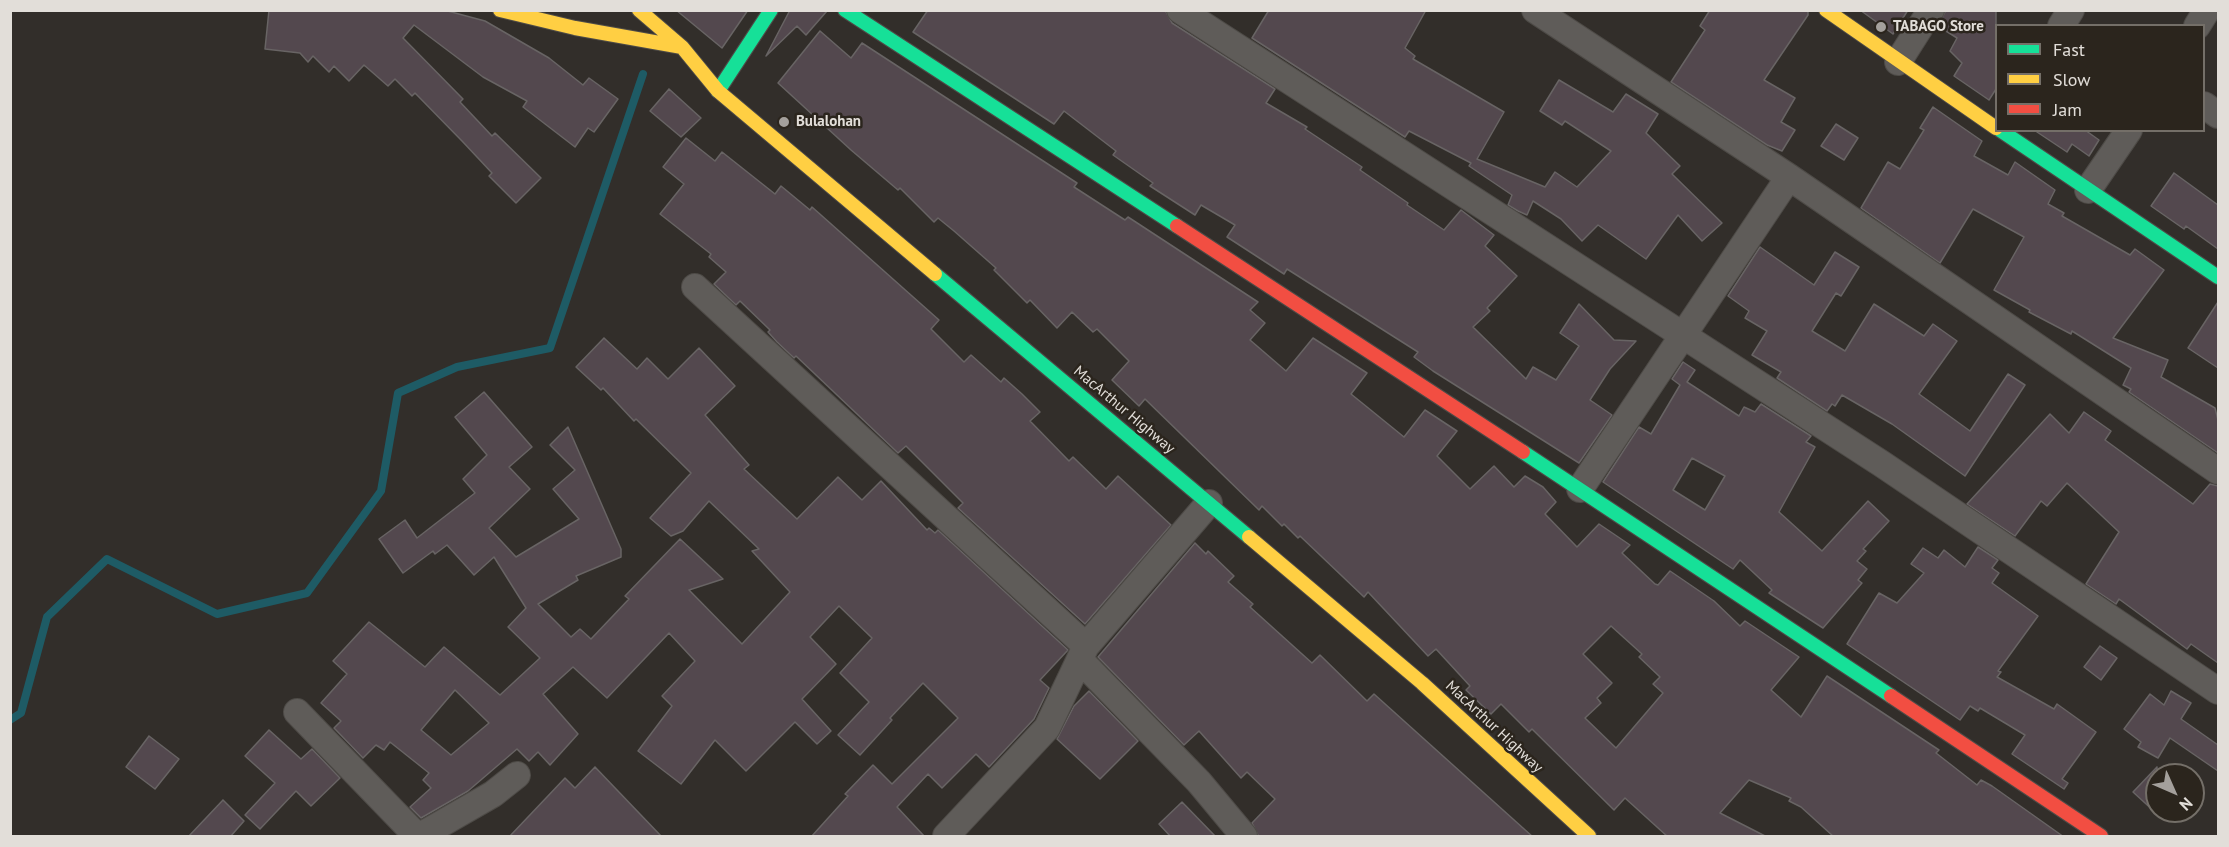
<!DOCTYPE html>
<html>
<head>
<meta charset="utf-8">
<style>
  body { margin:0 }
  #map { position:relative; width:2229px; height:847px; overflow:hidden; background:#322e2a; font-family:"PT Sans",sans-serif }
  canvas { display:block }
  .frame { position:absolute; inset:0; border:12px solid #e2ded9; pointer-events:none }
  .legend { position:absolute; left:1995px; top:24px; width:210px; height:108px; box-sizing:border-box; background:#2b251d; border:2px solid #746f68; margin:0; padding:8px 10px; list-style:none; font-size:18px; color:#e2ded9 }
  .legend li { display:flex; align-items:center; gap:12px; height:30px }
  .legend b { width:30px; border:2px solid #746f68 }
  .north { position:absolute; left:2145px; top:763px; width:60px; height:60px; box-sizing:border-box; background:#2b251d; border:2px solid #746f68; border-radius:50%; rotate:135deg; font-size:16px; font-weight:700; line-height:24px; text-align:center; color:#e2ded9 }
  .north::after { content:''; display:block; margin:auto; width:21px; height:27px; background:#a4a09c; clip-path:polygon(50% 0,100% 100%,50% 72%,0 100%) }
</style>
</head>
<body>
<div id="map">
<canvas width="2229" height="847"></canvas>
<div class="frame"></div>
<ul class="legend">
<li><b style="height:8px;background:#16e098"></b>Fast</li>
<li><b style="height:8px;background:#ffcf43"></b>Slow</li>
<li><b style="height:8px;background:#f24e42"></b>Jam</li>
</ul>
<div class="north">N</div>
</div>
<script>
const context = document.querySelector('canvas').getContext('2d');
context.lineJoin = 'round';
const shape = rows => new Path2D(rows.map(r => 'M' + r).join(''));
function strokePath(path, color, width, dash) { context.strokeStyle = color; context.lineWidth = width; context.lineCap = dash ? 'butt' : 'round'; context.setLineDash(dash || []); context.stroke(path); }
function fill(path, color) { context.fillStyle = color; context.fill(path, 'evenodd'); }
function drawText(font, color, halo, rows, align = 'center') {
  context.font = font + ' "PT Sans",sans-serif'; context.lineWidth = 5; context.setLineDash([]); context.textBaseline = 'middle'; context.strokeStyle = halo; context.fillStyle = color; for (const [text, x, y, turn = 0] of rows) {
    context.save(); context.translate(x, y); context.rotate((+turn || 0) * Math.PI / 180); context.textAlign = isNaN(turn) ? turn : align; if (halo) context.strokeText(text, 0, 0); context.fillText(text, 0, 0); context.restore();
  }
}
strokePath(shape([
  [10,720,21,713,47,617,107,559,217,614,307,593,381,491,398,393,457,367,550,348,643,74]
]), '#1e5b65', 8);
const building = shape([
  [269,10,444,10,485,21,549,58,583,85,589,78,618,99,594,132,588,128,575,147,523,107,527,101,483,77,414,25,403,38,463,99,460,102,492,136,495,133,541,178,516,203,489,176,492,173,462,141,415,93,412,96,395,79,388,86,364,65,349,81,334,66,329,72,313,56,308,62,300,53,265,49,269,10],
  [676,10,748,10,722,48,676,10],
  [790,10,827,11,806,35,797,26,766,56,790,10],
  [928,10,1165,10,1172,23,1275,89,1266,103,1307,127,1305,129,1362,167,1360,170,1408,203,1407,205,1444,230,1461,210,1494,235,1485,246,1517,276,1487,308,1490,311,1473,327,1526,379,1533,367,1556,380,1579,346,1560,333,1579,304,1614,340,1636,341,1610,369,1590,400,1612,415,1579,463,1433,371,1414,357,1418,352,1287,269,1284,274,1227,237,1235,225,1201,205,1195,215,1150,186,1153,183,1113,155,1116,151,1064,111,1054,124,913,32,928,10],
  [1269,10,1426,10,1405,48,1415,56,1413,59,1504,112,1477,159,1545,187,1555,172,1577,187,1611,151,1565,121,1562,125,1540,111,1559,80,1613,112,1626,94,1658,114,1646,133,1680,166,1672,174,1722,223,1702,241,1678,215,1646,259,1598,225,1582,241,1561,219,1533,201,1527,215,1518,211,1508,205,1512,195,1469,166,1471,163,1409,131,1405,137,1252,38,1269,10],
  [1710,10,1808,10,1808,15,1764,80,1795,98,1781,122,1795,130,1782,151,1767,145,1671,82,1705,30,1700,26,1710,10],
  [1860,10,1908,10,1893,34,1860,10],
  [1946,10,1996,10,1996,89,1989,100,1954,76,1962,63,1950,51,1957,38,1938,26,1946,10],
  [820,31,851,58,862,43,1077,183,1074,187,1125,220,1128,217,1258,302,1250,310,1265,323,1250,340,1286,371,1313,338,1367,373,1351,394,1404,437,1425,410,1457,431,1437,456,1470,489,1494,466,1514,487,1525,476,1543,487,1556,502,1545,514,1577,547,1599,524,1630,545,1622,553,1655,584,1658,585,1670,571,1714,601,1740,626,1745,621,1799,657,1771,690,1801,717,1827,676,1939,750,1936,753,1977,785,1981,780,1992,786,2064,837,1834,837,1801,807,1789,801,1791,798,1749,780,1720,813,1767,837,1668,837,1625,798,1614,810,1532,729,1529,732,1501,704,1491,714,1466,690,1470,686,1436,649,1428,656,1368,592,1364,597,1300,536,1298,538,1284,524,1282,526,1262,506,1259,510,1145,399,1139,406,1112,380,1129,361,1097,329,1093,332,1072,312,1057,328,1030,300,1027,303,994,270,996,268,954,231,938,218,934,222,900,188,898,190,851,150,778,83,820,31],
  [1611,626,1642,654,1639,657,1660,677,1653,684,1663,693,1616,748,1585,718,1601,703,1597,698,1612,683,1583,654,1611,626],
  [669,89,701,118,681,137,650,111,669,89],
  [1933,107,1982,141,1974,156,2008,175,2015,162,2055,190,2048,204,2064,213,2062,216,2130,255,2135,249,2164,270,2113,338,2168,360,2161,377,2215,408,2218,420,2218,453,2129,392,2131,389,2123,385,2131,368,2072,331,2071,334,2029,312,2030,310,1994,290,2024,237,1973,209,1940,263,1861,208,1888,162,1900,169,1924,130,1920,128,1933,107],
  [1836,124,1858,138,1844,160,1821,146,1836,124],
  [2034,130,2085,130,2099,140,2089,156,2072,144,2067,152,2034,130],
  [686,138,715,161,722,152,775,194,781,186,810,210,812,207,939,320,931,329,964,362,971,355,1001,382,1004,378,1022,394,1040,412,1030,421,1069,461,1073,457,1106,489,1118,476,1171,525,1085,624,958,508,963,503,906,446,898,453,796,356,794,358,777,342,768,332,770,330,740,301,736,305,714,284,726,272,709,257,711,254,660,214,684,184,663,167,686,138],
  [2174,173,2218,205,2218,249,2186,226,2184,229,2151,206,2174,173],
  [1760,247,1814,285,1835,252,1859,267,1841,296,1836,293,1812,331,1845,351,1874,304,1924,336,1933,324,1957,341,1919,394,1970,431,2008,374,2025,385,1965,476,1892,424,1842,395,1835,406,1832,404,1827,411,1777,378,1781,372,1752,355,1767,331,1745,318,1749,311,1728,296,1760,247],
  [2218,302,2218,368,2188,348,2218,302],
  [604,338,637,369,647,358,668,379,699,348,735,386,705,415,749,465,744,469,797,519,838,477,862,500,881,481,927,530,929,528,935,533,938,530,1068,650,1040,680,1049,688,1034,719,989,767,976,754,942,788,928,774,897,807,925,837,811,837,848,796,845,794,873,765,892,784,958,718,923,683,890,718,892,720,860,755,838,735,869,702,840,673,872,638,839,606,810,637,836,664,802,699,831,731,817,744,795,722,746,771,715,740,681,784,638,751,672,706,662,696,695,661,669,633,607,698,573,667,543,694,578,734,550,765,538,752,529,761,517,749,468,791,421,818,410,807,431,788,423,780,429,773,390,742,384,750,376,745,363,758,334,728,341,721,321,703,347,674,333,661,369,622,425,667,444,647,500,695,540,658,508,627,526,608,494,557,474,575,447,545,435,554,433,551,403,573,379,539,405,520,417,538,475,493,463,479,487,455,455,417,484,392,532,447,509,467,530,489,489,528,516,557,579,519,553,489,575,470,550,445,568,427,621,549,621,557,576,576,578,580,538,604,571,637,580,629,591,639,629,599,625,596,680,539,723,579,689,590,742,644,790,592,752,551,759,549,709,501,683,531,671,536,650,518,691,473,636,419,634,421,603,388,601,390,576,367,604,338],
  [455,690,489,723,451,755,421,730,455,690],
  [1683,362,1695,370,1687,382,1739,416,1744,407,1755,412,1761,404,1811,436,1806,442,1815,447,1779,512,1822,551,1868,501,1889,521,1863,549,1866,551,1857,561,1867,569,1858,580,1862,583,1823,628,1769,593,1772,590,1740,560,1733,569,1603,482,1639,427,1651,434,1680,385,1672,379,1683,362],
  [1692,458,1725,476,1705,510,1673,490,1692,458],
  [2084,412,2111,431,2105,440,2193,504,2210,484,2218,486,2218,663,2191,644,2187,649,2119,599,2116,604,2086,584,2119,532,2067,483,2047,506,2041,501,2015,536,1967,504,2050,414,2069,433,2084,412],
  [1195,543,1206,554,1208,551,1234,576,1228,582,1253,604,1250,607,1312,663,1320,655,1367,701,1374,694,1533,837,1259,837,1252,823,1275,799,1247,772,1241,778,1199,731,1184,745,1098,657,1195,543],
  [1978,547,1998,560,1992,568,1999,573,1992,583,2038,616,1998,671,2001,672,1997,677,2054,709,2057,704,2096,732,2062,779,2068,783,2064,789,2012,754,2025,735,1980,708,1978,711,1970,706,1960,720,1847,644,1879,593,1897,603,1924,573,1911,564,1923,548,1938,558,1944,550,1965,567,1978,547],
  [2100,646,2117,658,2101,680,2084,667,2100,646],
  [1089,691,1138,741,1100,779,1057,739,1074,706,1089,691],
  [2171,691,2191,703,2181,719,2218,745,2218,771,2170,738,2158,758,2138,747,2141,742,2124,729,2150,694,2164,705,2171,691],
  [269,730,301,759,312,749,340,778,311,806,296,791,260,829,245,815,275,783,245,756,269,730],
  [149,736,179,759,155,789,126,767,149,736],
  [595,767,662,837,509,837,565,778,575,788,595,767],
  [2157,767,2157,814,2133,792,2157,767],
  [223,800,244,821,230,837,188,837,223,800],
  [1182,802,1216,837,1171,837,1159,824,1182,802]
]);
fill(building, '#53484e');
strokePath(building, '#686464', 1.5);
const street = shape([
  [1180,10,1882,464,2218,691],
  [1535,10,1789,177,2218,471],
  [2061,26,2071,10],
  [2197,26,2207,10],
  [1898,62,1931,10],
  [2204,105,2218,115],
  [2088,190,2129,130],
  [695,287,1086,646],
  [1580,489,1789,177],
  [1080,660,1199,782,1244,836],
  [297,712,417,836],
  [420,836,493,794,517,775],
  [946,836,1047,728,1086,646,1209,503]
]);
const fast = shape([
  [845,10,1177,226],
  [718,91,771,10],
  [2000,130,2218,277],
  [935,274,1249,537],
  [1523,452,1891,696]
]);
const slow = shape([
  [500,10,575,28,682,47],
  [639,10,682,47,718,91,935,274],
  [1826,10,1996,128],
  [1249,537,1422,683,1589,836]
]);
const jam = shape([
  [1177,226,1523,452],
  [1891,696,2101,836]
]);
strokePath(street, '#4e4b47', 28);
strokePath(fast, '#4e4b47', 16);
strokePath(slow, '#4e4b47', 16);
strokePath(jam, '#4e4b47', 16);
strokePath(street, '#5f5c59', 26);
strokePath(fast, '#16e098', 14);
strokePath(slow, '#ffcf43', 14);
strokePath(jam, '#f24e42', 14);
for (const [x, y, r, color] of [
  [1881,27,6,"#a4a09c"],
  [784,122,6,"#a4a09c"]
]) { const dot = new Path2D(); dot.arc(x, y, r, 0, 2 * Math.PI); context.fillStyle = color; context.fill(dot); strokePath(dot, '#2b251d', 2); }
drawText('bold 15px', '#e2ded9', '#2b251d', [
  ["TABAGO Store",1893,27],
  ["Bulalohan",796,122]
], 'left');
drawText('15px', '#e2ded9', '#2b251d', [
  ["MacArthur Highway",1124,410,40],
  ["MacArthur Highway",1494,727,43]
]);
</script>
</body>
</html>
